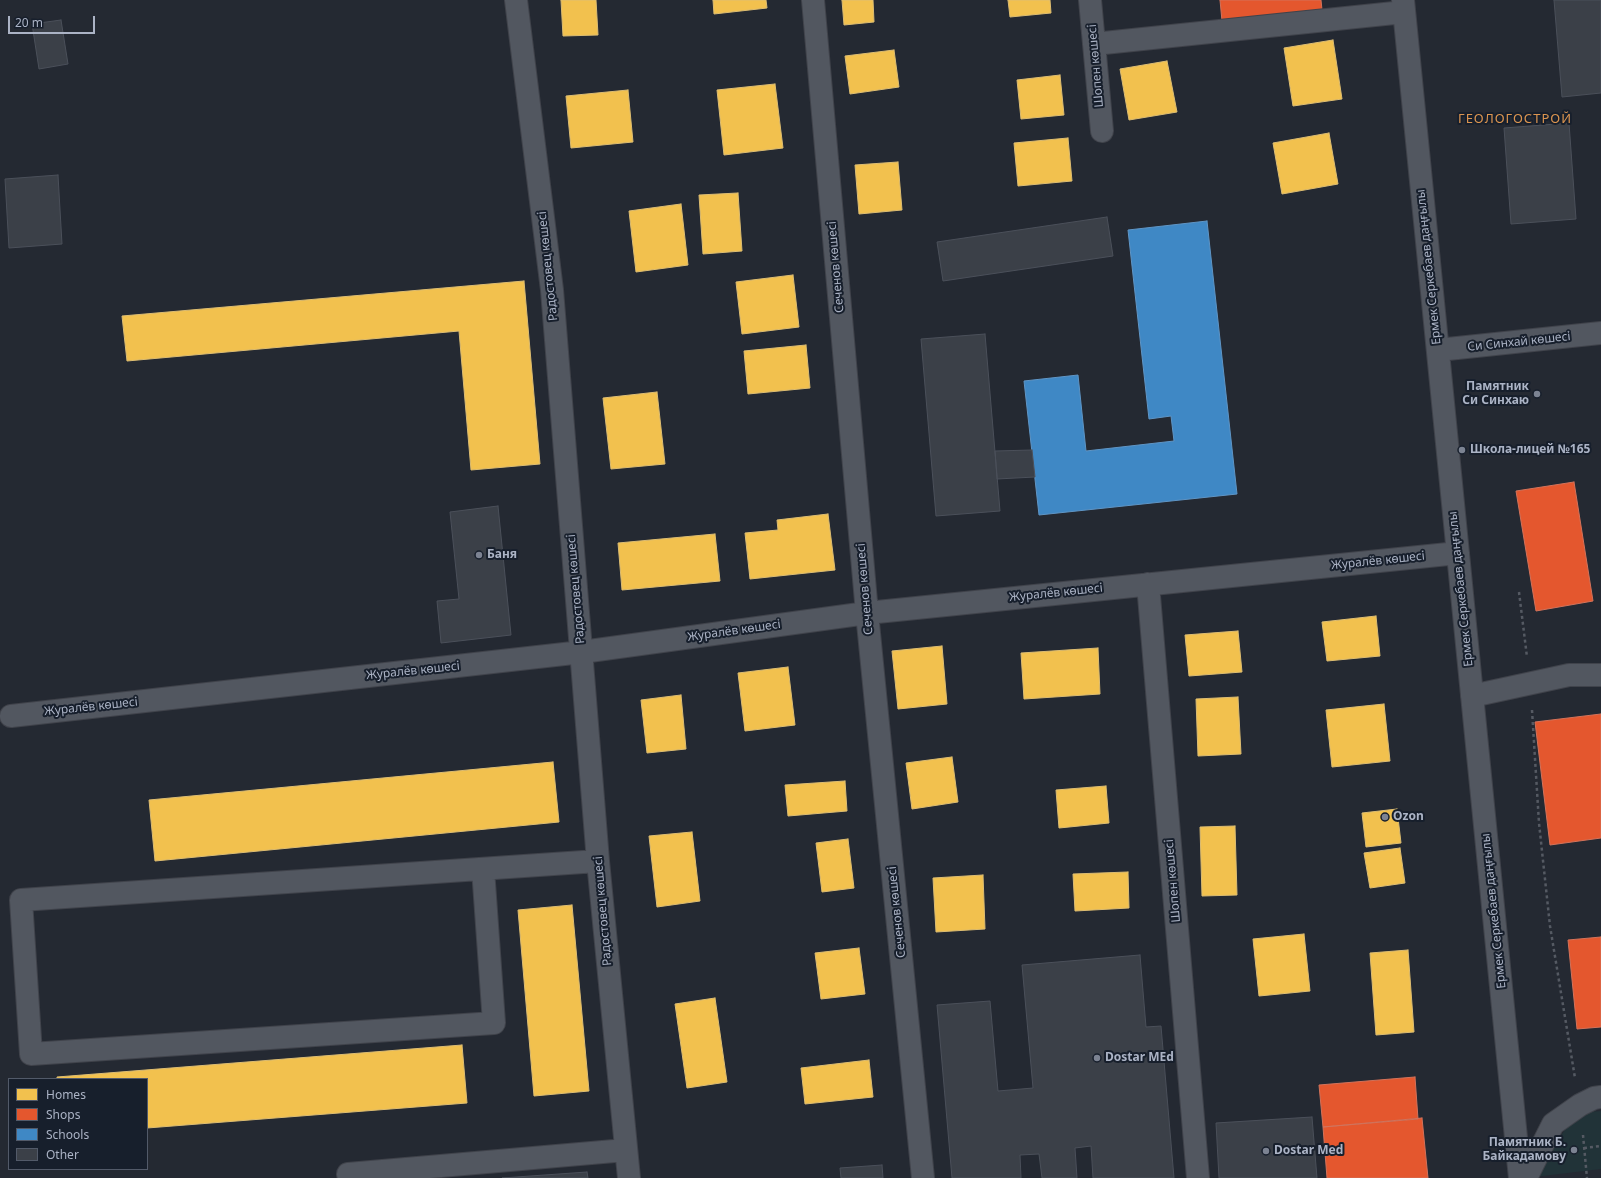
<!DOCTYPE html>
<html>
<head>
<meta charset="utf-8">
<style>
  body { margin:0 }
  #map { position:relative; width:1601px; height:1178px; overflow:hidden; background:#242932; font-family:"Noto Sans",sans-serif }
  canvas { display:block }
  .legend { position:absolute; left:8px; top:1078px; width:140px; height:92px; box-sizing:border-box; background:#171f2c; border:1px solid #525a69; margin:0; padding:5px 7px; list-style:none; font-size:12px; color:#abb3c5 }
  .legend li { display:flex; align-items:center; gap:8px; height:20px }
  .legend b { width:20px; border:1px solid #525a69 }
  .scale { position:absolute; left:8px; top:16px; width:87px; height:18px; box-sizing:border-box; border:2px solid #abb3c5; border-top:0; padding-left:5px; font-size:12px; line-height:14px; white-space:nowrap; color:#abb3c5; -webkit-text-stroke:3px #171f2c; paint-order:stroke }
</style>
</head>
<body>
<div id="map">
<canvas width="1601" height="1178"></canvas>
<ul class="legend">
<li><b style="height:11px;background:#f2c14e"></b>Homes</li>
<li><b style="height:11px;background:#e4572e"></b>Shops</li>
<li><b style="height:11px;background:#3f88c5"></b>Schools</li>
<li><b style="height:11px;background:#3b4048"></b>Other</li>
</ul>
<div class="scale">20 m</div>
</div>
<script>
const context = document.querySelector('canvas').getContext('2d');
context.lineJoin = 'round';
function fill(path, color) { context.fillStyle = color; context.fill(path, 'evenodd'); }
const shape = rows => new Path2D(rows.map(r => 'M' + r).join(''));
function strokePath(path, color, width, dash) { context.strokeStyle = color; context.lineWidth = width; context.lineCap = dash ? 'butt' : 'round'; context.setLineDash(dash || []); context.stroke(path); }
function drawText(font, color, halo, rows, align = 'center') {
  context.font = font + ' "Noto Sans",sans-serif'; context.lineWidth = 4; context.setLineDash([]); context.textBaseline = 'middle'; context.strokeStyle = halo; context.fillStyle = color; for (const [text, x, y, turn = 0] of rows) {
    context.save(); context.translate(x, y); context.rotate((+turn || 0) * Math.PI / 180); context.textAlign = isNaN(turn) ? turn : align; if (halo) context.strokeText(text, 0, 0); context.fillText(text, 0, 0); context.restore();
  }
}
fill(shape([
  [1601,1111,1601,1169,1534,1177,1576,1113]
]), '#213338');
const homes = shape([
  [561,0,596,0,598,35,563,36,561,0],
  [713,0,766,0,767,8,714,14,713,0],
  [842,0,873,0,874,22,844,25,842,0],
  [1008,0,1050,0,1051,13,1010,17,1008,0],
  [1333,40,1342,99,1293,106,1284,48,1333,40],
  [894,50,899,87,850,94,845,56,894,50],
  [1167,61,1177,112,1129,120,1120,69,1167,61],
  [1060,75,1064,115,1021,119,1017,80,1060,75],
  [775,84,783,148,724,155,717,90,775,84],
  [628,90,633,142,571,148,566,96,628,90],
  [1329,133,1338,184,1282,194,1273,143,1329,133],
  [1068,138,1072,181,1018,186,1014,143,1068,138],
  [898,162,902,210,859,214,855,165,898,162],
  [738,193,742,251,703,254,699,195,738,193],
  [681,204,688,265,636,272,629,211,681,204],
  [793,275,799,327,742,334,736,282,793,275],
  [524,281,540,464,471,470,459,331,127,361,122,316,524,281],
  [806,345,810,388,748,394,744,351,806,345],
  [657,392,665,464,611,469,603,398,657,392],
  [828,514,835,570,750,579,745,533,778,530,777,520,828,514],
  [715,534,720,581,622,590,618,543,715,534],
  [1376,616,1380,656,1327,661,1322,622,1376,616],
  [1238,631,1242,672,1189,676,1185,635,1238,631],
  [942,646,947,704,898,709,892,651,942,646],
  [1098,648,1100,694,1024,699,1021,653,1098,648],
  [788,667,795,725,745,731,738,673,788,667],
  [681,695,686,749,647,753,641,700,681,695],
  [1238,697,1241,754,1198,756,1196,699,1238,697],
  [1384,704,1390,761,1332,767,1326,710,1384,704],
  [952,757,958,802,912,809,906,763,952,757],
  [553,762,559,822,155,861,149,800,553,762],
  [845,781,847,811,788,816,785,785,845,781],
  [1106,786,1109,823,1059,828,1056,790,1106,786],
  [1397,809,1401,843,1366,847,1362,813,1397,809],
  [1235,826,1237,895,1202,896,1200,827,1235,826],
  [692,832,700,901,657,907,649,836,692,832],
  [848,839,854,888,822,892,816,843,848,839],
  [1400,848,1405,883,1370,888,1364,853,1400,848],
  [1128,872,1129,908,1075,911,1073,874,1128,872],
  [983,875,985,929,936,932,933,878,983,875],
  [572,905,589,1091,534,1096,518,910,572,905],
  [1304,934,1310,991,1259,996,1253,939,1304,934],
  [859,948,865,994,821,999,815,953,859,948],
  [1408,950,1414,1032,1376,1035,1370,953,1408,950],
  [715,998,727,1082,687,1088,675,1004,715,998],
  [462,1045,467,1103,147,1128,147,1079,57,1079,57,1077,462,1045],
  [869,1060,873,1097,805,1104,801,1068,869,1060]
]);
fill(homes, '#f2c14e');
strokePath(homes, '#ddbd72', 1);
const shops = shape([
  [1220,0,1321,0,1322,10,1222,21,1220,0],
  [1574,482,1593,601,1536,611,1516,491,1574,482],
  [1601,714,1601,838,1550,845,1535,722,1601,714],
  [1601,937,1601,1027,1577,1029,1568,940,1601,937],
  [1415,1077,1418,1119,1323,1127,1319,1085,1415,1077],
  [1422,1118,1428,1178,1327,1178,1323,1127,1422,1118]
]);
fill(shops, '#e4572e');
strokePath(shops, '#d3735b', 1);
const schools = shape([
  [1207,221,1237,494,1039,515,1024,381,1078,375,1086,451,1174,441,1171,416,1149,419,1128,230,1207,221]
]);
fill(schools, '#3f88c5');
strokePath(schools, '#5f95c5', 1);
const building = shape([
  [1554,0,1601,0,1601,93,1562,97,1554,0],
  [61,20,68,64,39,69,32,24,61,20],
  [1569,123,1576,219,1511,224,1504,128,1569,123],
  [58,175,62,244,9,248,5,179,58,175],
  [1107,217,1113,256,943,281,937,242,1107,217],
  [985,334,1000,511,936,516,921,339,985,334],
  [1032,450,1035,477,997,479,995,451,1032,450],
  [498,506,511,635,441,643,437,601,459,599,450,512,498,506],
  [1140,955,1146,1027,1161,1026,1174,1178,1093,1178,1091,1146,1075,1148,1077,1178,1042,1178,1039,1154,1020,1155,1021,1178,952,1178,937,1005,990,1001,998,1091,1033,1088,1022,965,1140,955],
  [1312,1117,1317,1178,1219,1178,1216,1123,1312,1117],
  [882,1165,883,1178,841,1178,840,1168,882,1165],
  [587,1172,588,1178,502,1178,587,1172]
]);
fill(building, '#3b4048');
strokePath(building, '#4b505a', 1);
const minor = shape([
  [516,0,552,290,598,861,629,1178],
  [813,0,867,613,923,1178],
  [1090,0,1102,131],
  [1403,0,1520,1178],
  [1094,44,1404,12],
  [1438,350,1601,333],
  [1148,584,1198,1178],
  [1472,696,1569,675,1601,675],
  [11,716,582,652,867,613,1458,553],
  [483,869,494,1023,31,1054,21,900,598,861],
  [348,1174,626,1150],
  [1526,1178,1553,1124,1580,1105,1594,1098,1601,1097]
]);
strokePath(minor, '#40434b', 24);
strokePath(shape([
  [1519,592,1527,657],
  [1532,710,1539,823,1550,926,1575,1078],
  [1583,1135,1587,1178],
  [1584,1148,1601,1146]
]), '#555a63', 2.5, [3, 3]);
strokePath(minor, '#525760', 22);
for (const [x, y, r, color] of [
  [1537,394,4,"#7c8392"],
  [1462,450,4,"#7c8392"],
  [479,555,4,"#7c8392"],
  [1385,817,4,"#7c8392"],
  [1097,1058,4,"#7c8392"],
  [1574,1150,4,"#7c8392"],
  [1266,1151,4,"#7c8392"]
]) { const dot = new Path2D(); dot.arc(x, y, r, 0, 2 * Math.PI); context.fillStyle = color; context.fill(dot); strokePath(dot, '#171f2c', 1.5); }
drawText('12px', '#abb3c5', '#171f2c', [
  ["Шопен көшесі",1096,66,-95],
  ["Радостовец көшесі",548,266,-96],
  ["Сеченов көшесі",836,267,-95],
  ["Ермек Серкебаев даңғылы",1429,267,-96],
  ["Си Синхай көшесі",1519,342,-6],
  ["Журалёв көшесі",1378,561,-6],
  ["Радостовец көшесі",576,589,-95],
  ["Сеченов көшесі",865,589,-95],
  ["Ермек Серкебаев даңғылы",1461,589,-96],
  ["Журалёв көшесі",1056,593,-6],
  ["Журалёв көшесі",734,631,-8],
  ["Журалёв көшесі",413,671,-6],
  ["Журалёв көшесі",91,707,-6],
  ["Шопен көшесі",1173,881,-95],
  ["Радостовец көшесі",603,911,-95],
  ["Ермек Серкебаев даңғылы",1494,911,-96],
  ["Сеченов көшесі",897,912,-96]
]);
drawText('bold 12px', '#abb3c5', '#171f2c', [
  ["Памятник",1529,387,"right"],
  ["Си Синхаю",1529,401,"right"],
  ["Школа-лицей №165",1470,450],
  ["Баня",487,555],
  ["Ozon",1393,817],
  ["Dostar MEd",1105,1058],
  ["Памятник Б.",1566,1143,"right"],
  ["Байкадамову",1566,1157,"right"],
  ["Dostar Med",1274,1151]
], 'left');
context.letterSpacing = '1px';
drawText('13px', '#dc9550', '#171f2c', [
  ["ГЕОЛОГОСТРОЙ",1515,119]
]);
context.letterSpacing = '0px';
</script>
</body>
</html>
